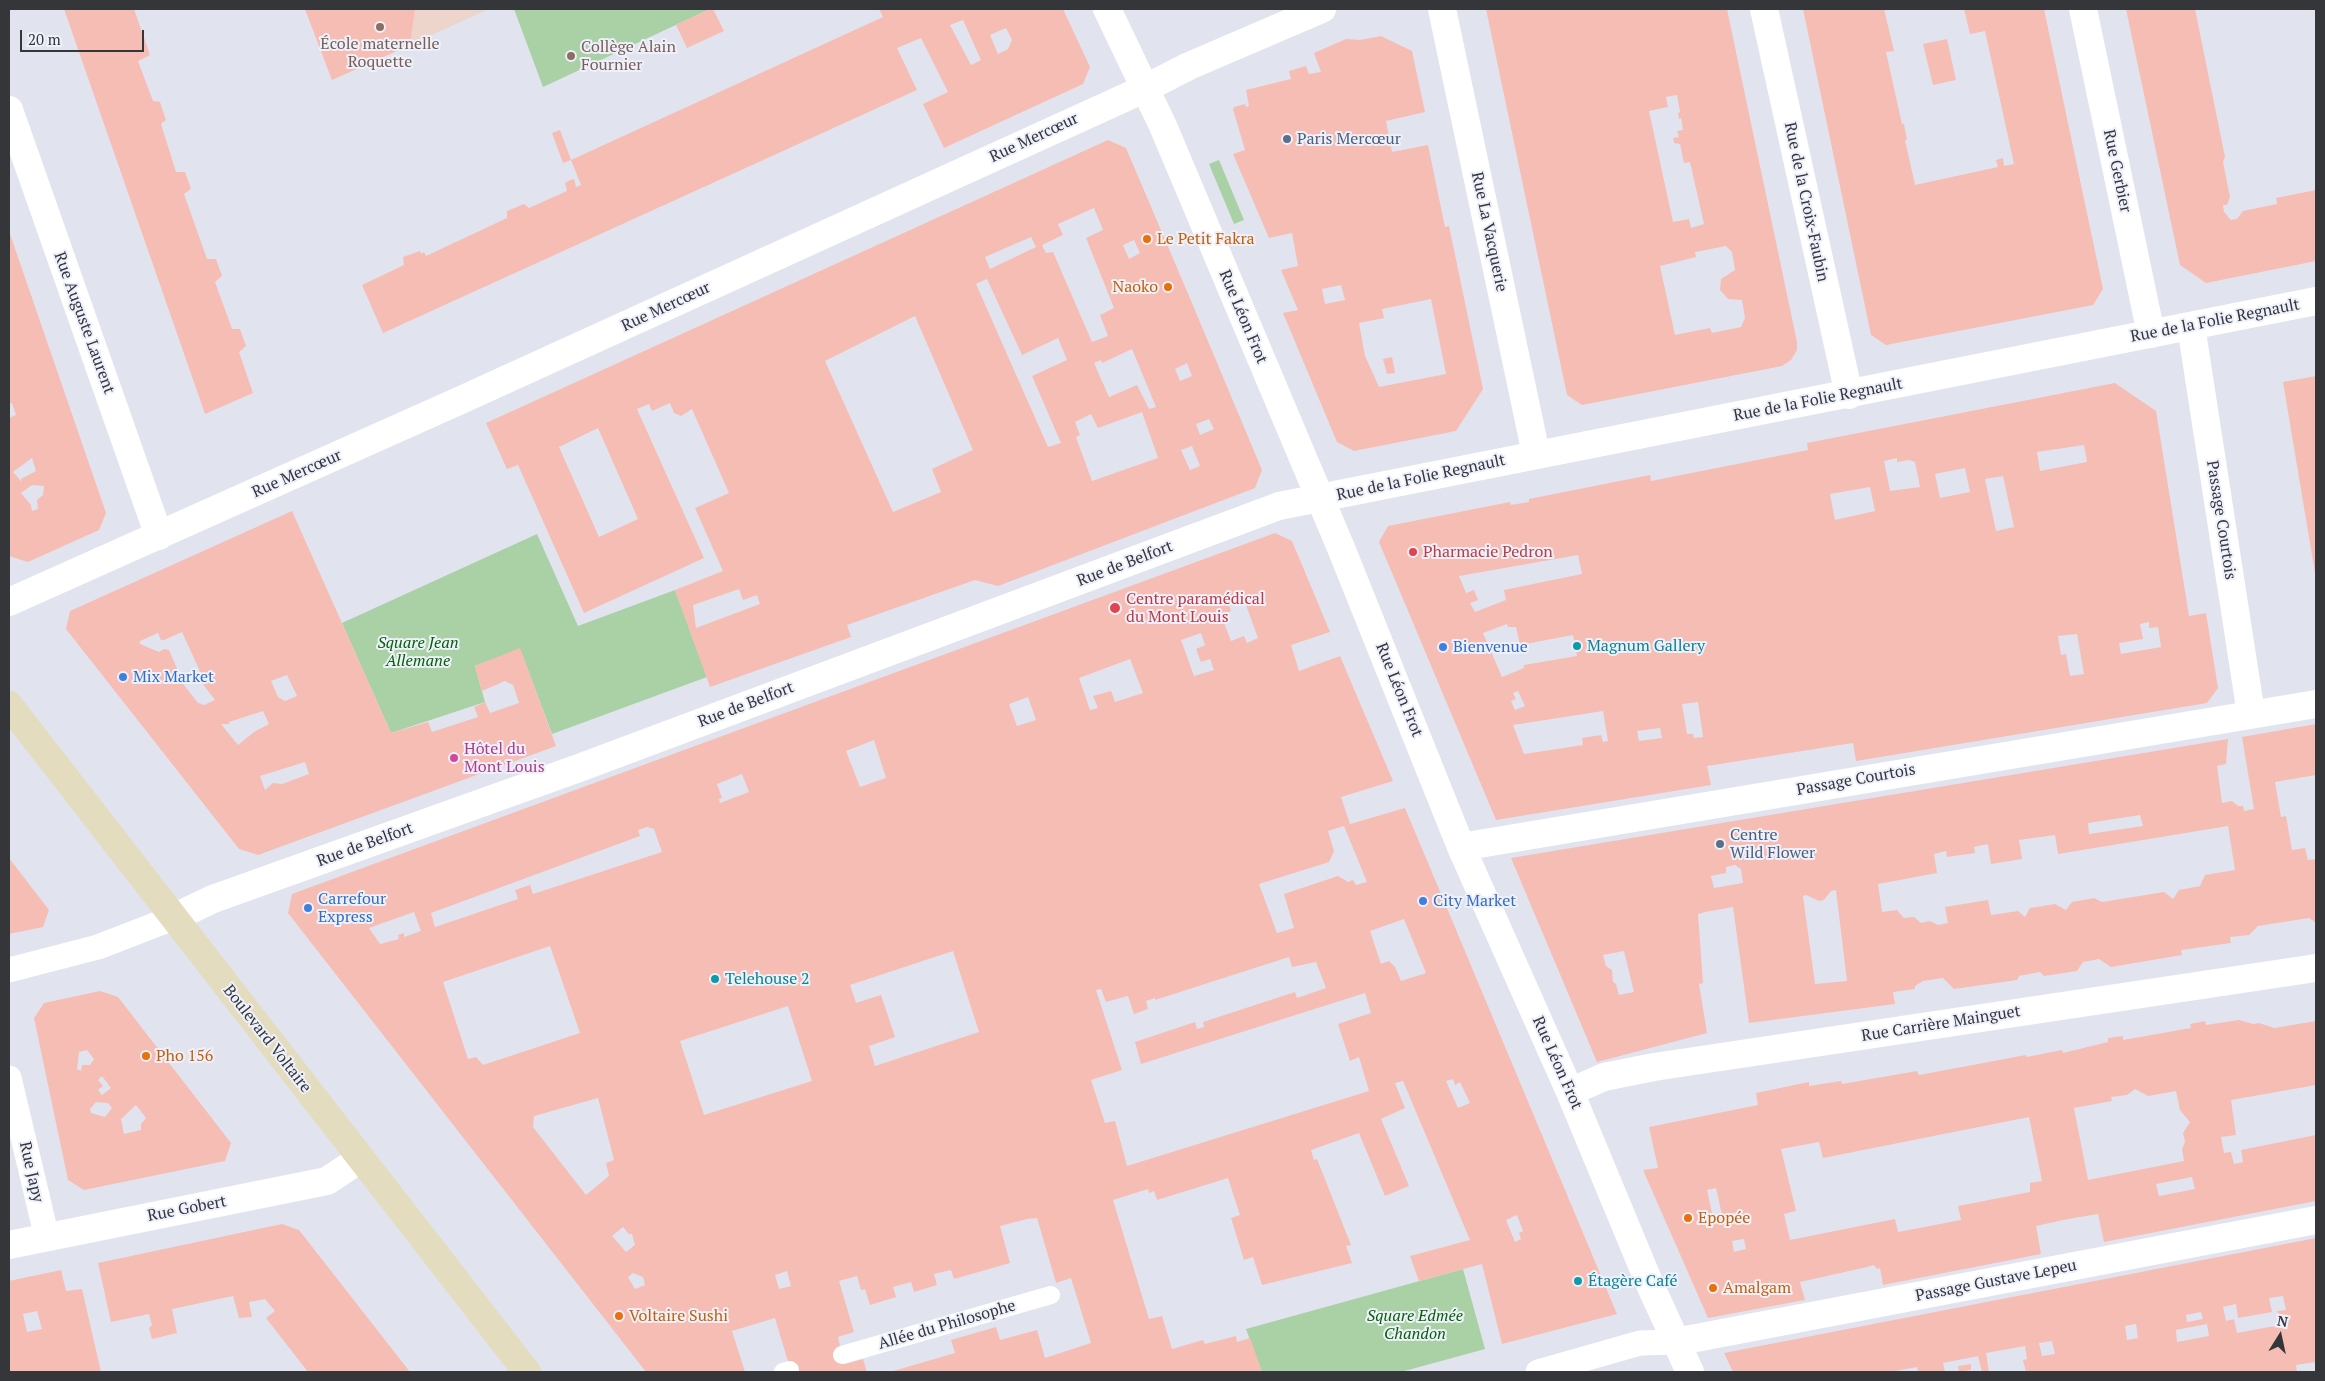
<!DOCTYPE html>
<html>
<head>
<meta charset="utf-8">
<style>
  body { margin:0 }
  #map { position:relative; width:2325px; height:1381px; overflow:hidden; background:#e1e4ee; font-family:"PT Serif",serif }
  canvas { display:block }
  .frame { position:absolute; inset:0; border:10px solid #35363a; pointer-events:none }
  .north { position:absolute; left:2255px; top:1311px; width:50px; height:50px; -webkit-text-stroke:4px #eef1fb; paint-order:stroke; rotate:10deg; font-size:14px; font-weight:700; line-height:20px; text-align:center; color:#35363a }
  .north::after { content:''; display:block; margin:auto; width:18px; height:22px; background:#35363a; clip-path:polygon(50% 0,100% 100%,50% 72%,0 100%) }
  .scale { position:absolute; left:20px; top:30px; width:124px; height:22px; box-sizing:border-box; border:2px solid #35363a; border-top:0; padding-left:6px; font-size:15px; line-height:18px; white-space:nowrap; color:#35363a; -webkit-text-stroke:4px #eef1fb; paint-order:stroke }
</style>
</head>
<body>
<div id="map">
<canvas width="2325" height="1381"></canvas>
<div class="frame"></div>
<div class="north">N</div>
<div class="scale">20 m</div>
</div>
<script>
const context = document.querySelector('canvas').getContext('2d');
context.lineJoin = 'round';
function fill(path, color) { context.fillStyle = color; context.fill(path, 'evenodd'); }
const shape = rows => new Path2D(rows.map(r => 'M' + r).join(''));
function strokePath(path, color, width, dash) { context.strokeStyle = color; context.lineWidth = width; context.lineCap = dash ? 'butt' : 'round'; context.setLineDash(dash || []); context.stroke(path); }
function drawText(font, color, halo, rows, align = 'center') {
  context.font = font + ' "PT Serif",serif'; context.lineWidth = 4; context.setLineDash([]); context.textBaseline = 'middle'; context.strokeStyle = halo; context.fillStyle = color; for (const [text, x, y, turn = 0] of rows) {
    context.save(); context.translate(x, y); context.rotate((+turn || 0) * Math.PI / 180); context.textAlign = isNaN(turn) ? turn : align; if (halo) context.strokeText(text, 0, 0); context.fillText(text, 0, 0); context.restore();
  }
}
fill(shape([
  [305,9,489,9,332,80]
]), '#edd5cb');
fill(shape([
  [514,9,710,9,543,87],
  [1219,160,1244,220,1234,224,1209,164],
  [537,534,578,626,675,590,707,677,552,734,520,649,475,666,485,702,391,733,342,623],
  [1463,1269,1485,1349,1401,1372,1262,1372,1246,1329]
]), '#aad0a6');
fill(shape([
  [64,9,134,9,150,55,138,61,153,101,160,102,166,120,161,124,176,172,185,172,191,189,184,194,207,259,216,259,222,276,215,282,232,329,240,329,246,346,239,352,253,393,205,414],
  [305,9,415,9,410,45,332,80],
  [710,9,713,9,724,31,687,48,676,25],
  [879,9,1063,9,1090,67,1083,84,944,148,923,104,948,92,921,38,897,48,917,90,383,333,362,285,404,265,403,257,420,251,421,254,424,252,426,256,507,218,507,211,524,204,529,208,567,191,565,183,570,180,574,179,576,187,581,185,571,160,883,17],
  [963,20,981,60,971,65,950,25],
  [1006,28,1012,40,1008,49,998,54,990,35],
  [1486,9,1727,9,1797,342,1797,350,1791,360,1782,366,1582,405,1567,395],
  [1677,95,1680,112,1678,113,1679,119,1681,118,1683,130,1677,131,1679,137,1673,138,1674,143,1680,144,1684,163,1690,162,1704,224,1691,228,1689,219,1673,222,1649,111,1668,107,1666,97],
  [1726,246,1732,252,1735,270,1721,279,1720,290,1728,299,1742,300,1745,318,1741,327,1712,333,1710,328,1675,335,1660,266,1696,257,1695,252],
  [1803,9,1884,9,1894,51,1886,52,1902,124,1904,124,1907,140,1905,140,1915,185,1998,167,1996,160,2003,158,2004,166,2014,164,1985,31,1970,34,1964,9,2044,9,2103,289,2093,305,1886,345,1871,335],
  [2126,9,2195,9,2225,157,2223,162,2230,197,2227,205,2223,205,2224,212,2231,220,2237,219,2243,211,2277,204,2276,198,2316,190,2316,261,2206,283,2180,265],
  [1381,36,1412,51,1425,112,1386,121,1392,152,1428,145,1445,227,1449,226,1483,389,1456,431,1354,451,1337,442,1283,313,1298,310,1281,270,1298,266,1292,233,1269,238,1233,154,1245,150,1233,109,1234,107,1245,104,1246,107,1249,106,1246,90,1291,79,1289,71,1306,66,1309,74,1321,72,1314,53,1346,39,1360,40],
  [1341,285,1345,300,1325,304,1322,289],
  [1431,299,1446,374,1379,387,1365,356,1359,323,1384,318,1382,309],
  [1947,39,1956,80,1933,85,1923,44],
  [560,130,571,160,563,163,552,133],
  [1108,140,1126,148,1192,303,1262,470,1255,488,998,586,975,580,847,625,851,637,710,687,675,590,723,571,695,508,729,493,692,409,681,416,674,413,670,403,652,411,649,404,637,409,704,558,584,613,518,465,507,469,486,423],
  [1094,208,1103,230,1086,238,1114,308,1100,315,1108,336,1092,342,1053,252,1046,253,1042,245,1063,235,1058,224],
  [1031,237,1036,247,990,269,985,257],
  [1134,240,1140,253,1129,259,1123,245],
  [987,279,1022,355,1058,338,1067,360,1032,376,1061,443,1048,447,976,284],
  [915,316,973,450,932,469,941,492,893,512,825,361],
  [1132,349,1156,407,1149,409,1137,385,1109,397,1094,363,1101,360,1102,363],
  [1187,363,1192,376,1180,381,1175,369],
  [1142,412,1158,458,1092,481,1076,437,1080,435,1075,422,1091,414,1098,428],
  [1209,419,1214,429,1200,435,1196,424],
  [598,428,638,519,599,537,559,447],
  [1192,446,1200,466,1190,470,1181,450],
  [739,589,743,600,757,595,760,604,696,628,693,605],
  [9,231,106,513,99,530,28,562,9,556,9,418,16,415,12,403,9,404],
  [32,458,36,471,21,479,22,482,13,472],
  [32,485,44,486,43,495,37,500,38,509,32,511,31,505,21,493],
  [1392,357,1395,373,1387,374,1383,359],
  [2316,376,2316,573,2315,573,2283,382],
  [2115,383,2156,411,2189,616,2206,613,2218,688,2207,703,1856,761,1853,743,1707,766,1711,785,1496,820,1379,542,1388,526,1510,502,1511,505,1529,502,1529,499,1650,475,1651,481,1808,450,1807,443],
  [2084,445,2087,462,2040,471,2037,452],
  [1897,458,1897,462,1909,460,1915,462,1920,487,1890,491,1884,461],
  [1965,468,1970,492,1940,498,1935,474],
  [2003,476,2014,527,1996,531,1985,479],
  [1870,487,1875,511,1835,520,1830,494],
  [1578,555,1582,574,1504,590,1506,600,1475,612,1470,603,1478,600,1474,590,1466,593,1459,576],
  [2149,622,2149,628,2158,627,2161,647,2121,654,2119,643,2143,639,2140,624],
  [1507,624,1508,627,1516,627,1520,645,1573,635,1577,656,1524,665,1524,668,1502,677,1483,633],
  [2077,634,2084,674,2070,676,2066,654,2061,655,2058,636],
  [1518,691,1525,706,1515,710,1511,701,1516,699,1513,693],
  [1698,702,1703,737,1694,738,1693,734,1687,734,1682,704],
  [1603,711,1608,741,1603,742,1601,735,1582,738,1583,745,1524,754,1513,725],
  [1660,728,1662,738,1639,741,1637,731],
  [292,511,391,733,428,722,432,732,478,717,474,707,485,702,490,713,519,703,513,685,505,681,482,691,475,666,520,648,556,746,258,855,239,849,66,629,70,611],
  [182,632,203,678,199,679,215,700,204,705,198,703,184,685,169,650,164,649,159,652,140,644,140,641,158,633,161,640,164,640],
  [287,675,297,696,285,701,278,697,271,681],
  [263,711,269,724,254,732,238,745,221,724,229,724,229,722],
  [305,762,309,774,282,784,273,783,265,790,260,776],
  [1275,533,1292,541,1330,632,1291,645,1299,671,1340,656,1393,781,1341,797,1350,824,1405,808,1617,1314,1502,1344,1482,1264,1419,1281,1410,1256,1470,1240,1403,1081,1395,1083,1405,1108,1381,1119,1409,1186,1385,1196,1359,1133,1311,1150,1314,1160,1317,1159,1351,1245,1346,1246,1352,1263,1262,1285,1253,1257,1244,1260,1231,1218,1240,1215,1228,1178,1157,1200,1154,1191,1149,1193,1148,1189,1113,1200,1149,1319,1162,1316,1172,1349,1203,1340,1205,1344,1236,1336,1237,1342,1250,1338,1262,1372,890,1372,955,1353,951,1340,996,1327,1000,1340,1037,1330,1045,1358,1091,1343,1071,1278,1056,1283,1037,1218,1027,1219,1000,1226,1010,1263,954,1279,951,1270,934,1274,937,1285,914,1292,911,1282,893,1287,896,1297,870,1305,865,1289,861,1290,857,1276,839,1281,854,1332,838,1337,842,1355,845,1364,863,1359,867,1372,791,1372,775,1318,732,1331,745,1372,646,1372,288,913,292,894],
  [1242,594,1258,638,1247,643,1244,636,1231,641,1221,615,1231,611,1227,599],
  [1201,633,1205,645,1196,649,1201,662,1210,659,1214,670,1194,676,1181,640],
  [1130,659,1143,693,1115,702,1111,691,1093,696,1098,708,1090,710,1079,678],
  [1028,697,1036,720,1017,726,1009,704],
  [874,740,886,778,860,787,846,751],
  [742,774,749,792,720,803,719,799,722,798,717,784],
  [1344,826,1367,882,1356,885,1353,880,1348,882,1338,876,1284,894,1294,928,1277,933,1259,884,1329,862,1334,851,1328,831],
  [647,827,654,829,662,852,533,894,530,885,515,890,518,899,435,927,431,913,640,836,638,830],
  [414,912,421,931,404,937,404,933,398,935,399,939,380,944,369,928],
  [1404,919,1426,973,1401,981,1395,967,1389,961,1381,964,1370,931],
  [550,946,580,1033,483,1065,476,1057,468,1059,443,982],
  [953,951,979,1032,875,1066,869,1046,895,1037,881,995,856,1003,850,985],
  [1289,957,1292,967,1316,962,1326,988,1297,998,1295,992,1203,1022,1204,1027,1197,1029,1195,1022,1135,1042,1141,1064,1365,993,1371,1013,1338,1024,1350,1061,1359,1057,1369,1091,1127,1166,1115,1121,1105,1123,1091,1080,1122,1070,1096,990,1101,989,1106,1002,1128,996,1134,1014,1148,1009,1146,1001,1155,998,1155,1000],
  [788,1006,812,1081,704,1115,680,1041],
  [1453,1079,1455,1085,1460,1082,1470,1103,1458,1108,1446,1081],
  [598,1098,614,1160,606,1163,609,1176,586,1195,533,1127,534,1116],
  [1517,1215,1523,1231,1519,1233,1521,1239,1515,1242,1506,1220],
  [623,1227,629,1234,632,1234,635,1245,626,1252,612,1236],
  [787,1271,791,1286,779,1289,775,1275],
  [633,1273,643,1277,645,1285,635,1289,628,1277],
  [2316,724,2316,775,2275,782,2281,817,2286,816,2292,850,2305,848,2308,860,2316,859,2316,923,2309,918,2258,926,2249,935,2230,937,2231,943,2181,950,2182,955,2111,967,2099,959,2083,962,2077,971,2044,976,2040,972,2019,976,2017,980,1954,989,1943,978,1923,981,1915,986,1915,989,1893,992,1895,1004,1749,1023,1733,907,1705,912,1698,914,1703,983,1699,984,1707,1033,1597,1062,1511,858,2228,739,2226,764,2217,766,2222,803,2232,801,2238,806,2243,806,2244,811,2254,809,2242,737],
  [2140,815,2143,826,2089,834,2088,823],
  [2228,826,2235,870,2205,875,2200,886,2179,890,2173,899,2164,892,2102,902,2094,898,2072,902,2066,910,2055,904,2030,908,2025,917,2018,911,1991,915,1988,900,1945,907,1948,923,1938,925,1930,921,1921,923,1914,917,1904,918,1897,910,1882,912,1878,884,1937,873,1934,854,1946,851,1947,857,1975,853,1974,847,1988,844,1991,864,2022,859,2019,840,2055,835,2058,854],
  [1735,865,1741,869,1743,883,1714,888,1711,876,1726,873,1726,867],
  [1836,890,1847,981,1815,984,1803,896,1806,895,1819,901,1824,900,1831,891],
  [1624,951,1634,992,1619,995,1616,984,1613,982,1612,970,1606,966,1603,955],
  [9,858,49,910,43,927,9,934],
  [100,991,118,997,231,1143,225,1161,84,1190,68,1180,34,1018,44,1003],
  [87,1050,94,1059,90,1065,82,1065,81,1071,77,1069,79,1052],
  [102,1076,111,1088,102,1095,98,1090,103,1086,98,1080],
  [96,1102,108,1103,112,1108,105,1117,91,1113,90,1109],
  [136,1105,146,1118,141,1124,141,1130,124,1134,121,1119],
  [2239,1020,2253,1024,2259,1023,2274,1028,2316,1021,2316,1085,2231,1100,2236,1135,2221,1137,2224,1153,2231,1152,2234,1164,2243,1162,2241,1150,2316,1135,2316,1201,2104,1242,2098,1214,2068,1219,2036,1226,2041,1254,1883,1285,1880,1268,1877,1269,1874,1265,1867,1267,1800,1282,1805,1300,1708,1318,1643,1170,1658,1168,1649,1127,1758,1105,1756,1093,1809,1082,1809,1086,1841,1081,1842,1084,1917,1071,1919,1075,2026,1055,2027,1057,2062,1050,2063,1053,2108,1042,2108,1038,2123,1036,2123,1040,2191,1028,2190,1024,2205,1021,2206,1025],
  [2135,1089,2148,1096,2176,1091,2180,1110,2190,1122,2183,1133,2185,1142,2182,1149,2184,1161,2088,1180,2074,1108,2112,1101,2111,1097,2127,1095],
  [2029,1117,2042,1181,2030,1183,2030,1192,1958,1206,1961,1220,1898,1232,1895,1219,1790,1240,1784,1214,1796,1211,1781,1149,1819,1142,1823,1158],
  [2192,1177,2195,1189,2159,1196,2156,1184],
  [1716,1188,1722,1215,1713,1218,1707,1190],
  [1738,1212,1740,1222,1728,1224,1726,1215],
  [1744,1239,1746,1249,1734,1252,1732,1241],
  [282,1224,299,1230,410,1372,308,1372,266,1318,275,1311,265,1299,249,1302,252,1317,239,1318,233,1296,172,1309,177,1333,152,1339,149,1328,152,1325,149,1314,111,1322,98,1263],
  [2316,1238,2316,1362,2296,1365,2297,1372,2026,1372,2023,1360,2027,1359,2025,1346,1986,1353,1989,1372,1982,1372,1978,1356,1943,1363,1945,1372,1918,1372,1917,1367,1891,1372,1733,1372,1724,1353],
  [2283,1296,2286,1310,2277,1311,2280,1325,2237,1333,2234,1319,2226,1321,2223,1307,2236,1304,2238,1318,2272,1312,2269,1298],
  [2201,1312,2203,1319,2187,1322,2186,1315],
  [2136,1324,2138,1338,2127,1340,2125,1326],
  [2207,1324,2209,1336,2177,1342,2176,1330],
  [2052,1341,2055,1354,2042,1356,2039,1343],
  [61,1270,66,1291,82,1289,101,1372,9,1372,9,1281],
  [37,1311,42,1329,27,1332,23,1314],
  [1971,1364,1971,1370,1959,1372,1958,1366]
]), '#f6bdb5');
strokePath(shape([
  [842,1355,1051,1295],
  [783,1372,790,1370]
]), '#fff', 18);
strokePath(shape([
  [9,970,98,947,173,918],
  [9,1078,47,1238],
  [1538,1372,1640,1343,1675,1342]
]), '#fff', 25);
strokePath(shape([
  [1107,9,1163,126,1341,548,1461,847,1570,1092,1651,1287,1690,1372],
  [1442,9,1536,454],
  [1764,9,1849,395],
  [2083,9,2151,334],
  [9,110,159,536],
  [2191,326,2251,714],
  [9,602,461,400,1144,89,1189,66,1322,9],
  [1461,847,2316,704],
  [173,918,213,899,579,768,1279,506,2316,301],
  [1570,1092,1604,1077,1654,1067,2316,968],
  [9,1245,327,1181,360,1159],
  [1675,1342,2316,1220]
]), '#fff', 28);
strokePath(shape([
  [9,705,527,1372]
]), '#e3dcbe', 28);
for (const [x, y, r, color] of [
  [380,27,5,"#8d6e63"],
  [571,56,5,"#8d6e63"],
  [1287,139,5,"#5c6f8a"],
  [1147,239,5,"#e8710a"],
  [1168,287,5,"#e8710a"],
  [1413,552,5,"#e0444e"],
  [1115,608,6,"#e0444e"],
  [1577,646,5,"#0f9aa8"],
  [1443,647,5,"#3f7fe0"],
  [123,677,5,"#3f7fe0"],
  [454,758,5,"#d1479c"],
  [1720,844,5,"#5c6f8a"],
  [1423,901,5,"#3f7fe0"],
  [308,908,5,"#3f7fe0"],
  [715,979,5,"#0f9aa8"],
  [146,1056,5,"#e8710a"],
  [1688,1218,5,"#e8710a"],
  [1578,1281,5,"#0f9aa8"],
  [1713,1288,5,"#e8710a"],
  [619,1316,5,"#e8710a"]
]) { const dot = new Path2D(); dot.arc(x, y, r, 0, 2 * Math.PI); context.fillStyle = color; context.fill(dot); strokePath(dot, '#eef1fb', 2); }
drawText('16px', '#785e54', '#eef1fb', [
  ["École maternelle",380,44],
  ["Roquette",380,62],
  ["Collège Alain",581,47,"left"],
  ["Fournier",581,65,"left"]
]);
drawText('16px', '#35363a', '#eef1fb', [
  ["Rue Mercœur",1034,138,-25],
  ["Rue Gerbier",2117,171,78],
  ["Rue de la Croix-Faubin",1806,202,78],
  ["Rue La Vacquerie",1489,232,78],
  ["Rue Mercœur",666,307,-25],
  ["Rue Léon Frot",1243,317,67],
  ["Rue de la Folie Regnault",2215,321,-11],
  ["Rue Auguste Laurent",84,323,70],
  ["Rue de la Folie Regnault",1818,400,-11],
  ["Rue Mercœur",297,474,-24],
  ["Rue de la Folie Regnault",1421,478,-12],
  ["Passage Courtois",2221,520,81],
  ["Rue de Belfort",1125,564,-21],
  ["Rue Léon Frot",1399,690,68],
  ["Rue de Belfort",746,705,-21],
  ["Passage Courtois",1856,780,-10],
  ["Rue de Belfort",365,845,-20],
  ["Rue Carrière Mainguet",1941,1024,-9],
  ["Boulevard Voltaire",267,1039,52],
  ["Rue Léon Frot",1557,1063,66],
  ["Rue Japy",31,1172,77],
  ["Rue Gobert",187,1209,-11],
  ["Passage Gustave Lepeu",1996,1281,-11],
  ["Allée du Philosophe",947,1325,-16]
]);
drawText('16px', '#4e5e75', '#eef1fb', [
  ["Paris Mercœur",1297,139],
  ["Centre",1730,835],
  ["Wild Flower",1730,853]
], 'left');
drawText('16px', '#c56008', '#eef1fb', [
  ["Le Petit Fakra",1157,239],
  ["Naoko",1158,287,"right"],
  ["Pho 156",156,1056],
  ["Epopée",1698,1218],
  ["Amalgam",1723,1288],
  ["Voltaire Sushi",629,1316]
], 'left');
drawText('16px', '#be3a42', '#eef1fb', [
  ["Pharmacie Pedron",1423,552],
  ["Centre paramédical",1126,599],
  ["du Mont Louis",1126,617]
], 'left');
drawText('italic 16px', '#066005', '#eef1fb', [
  ["Square Jean",418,643],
  ["Allemane",418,661],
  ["Square Edmée",1415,1316],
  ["Chandon",1415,1334]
]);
drawText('16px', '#0d838f', '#eef1fb', [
  ["Magnum Gallery",1587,646],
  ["Telehouse 2",725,979],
  ["Étagère Café",1588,1281]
], 'left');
drawText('16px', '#366cbe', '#eef1fb', [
  ["Bienvenue",1453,647],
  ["Mix Market",133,677],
  ["Carrefour",318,899],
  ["Express",318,917],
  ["City Market",1433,901]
], 'left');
drawText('16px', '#b23c85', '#eef1fb', [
  ["Hôtel du",464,749],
  ["Mont Louis",464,767]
], 'left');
</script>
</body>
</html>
